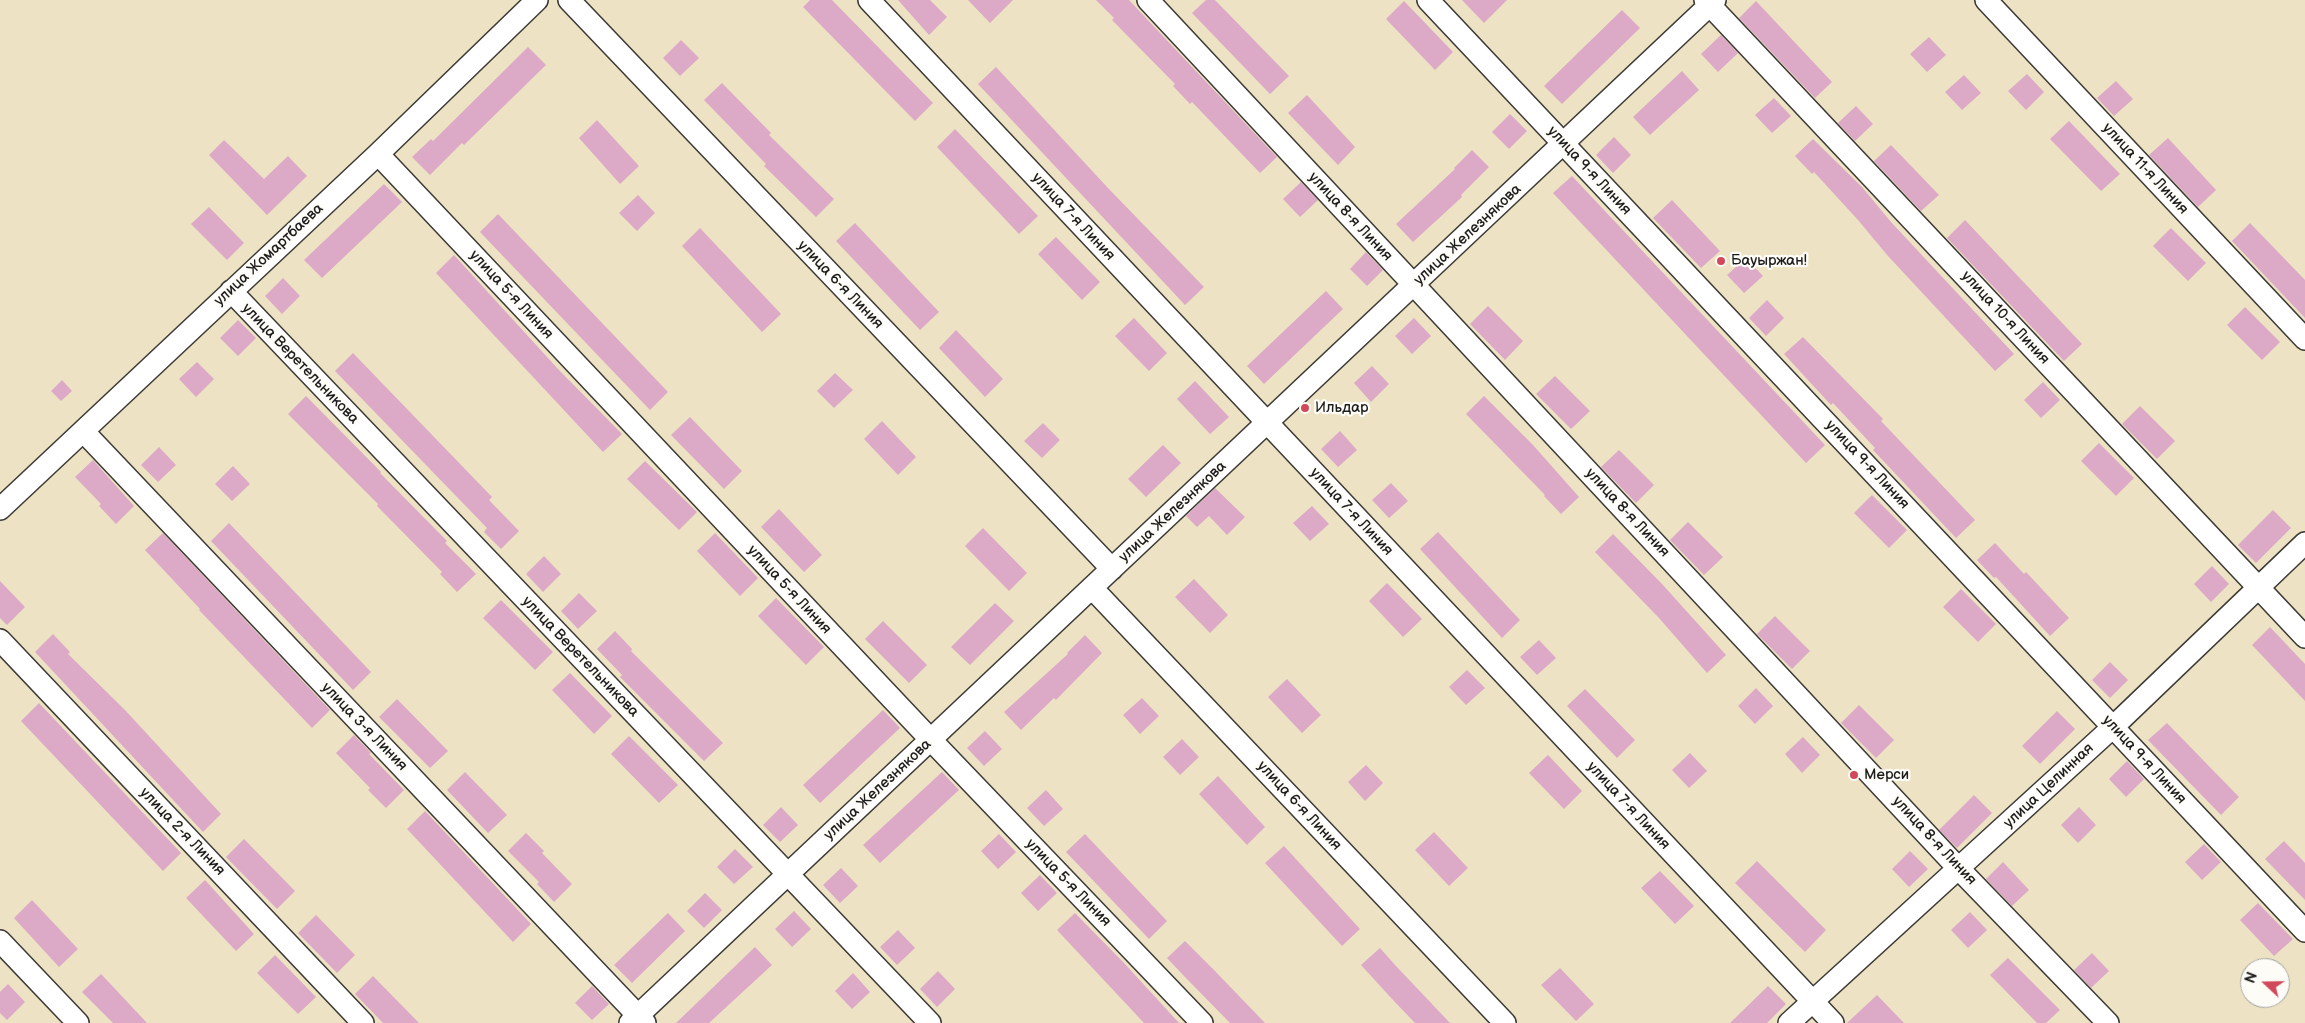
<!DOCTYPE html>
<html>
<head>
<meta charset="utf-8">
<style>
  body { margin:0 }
  #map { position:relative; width:2305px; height:1023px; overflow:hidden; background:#ede3c4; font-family:"Balsamiq Sans",sans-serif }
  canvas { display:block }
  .north { position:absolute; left:2240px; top:958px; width:50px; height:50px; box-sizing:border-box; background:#fdfcf7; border:1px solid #a3a29f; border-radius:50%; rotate:291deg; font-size:14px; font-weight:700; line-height:20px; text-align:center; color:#1c1c1c }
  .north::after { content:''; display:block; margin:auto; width:18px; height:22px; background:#d1495b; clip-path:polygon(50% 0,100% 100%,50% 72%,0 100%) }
</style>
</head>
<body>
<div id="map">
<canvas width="2305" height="1023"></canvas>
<div class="north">N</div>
</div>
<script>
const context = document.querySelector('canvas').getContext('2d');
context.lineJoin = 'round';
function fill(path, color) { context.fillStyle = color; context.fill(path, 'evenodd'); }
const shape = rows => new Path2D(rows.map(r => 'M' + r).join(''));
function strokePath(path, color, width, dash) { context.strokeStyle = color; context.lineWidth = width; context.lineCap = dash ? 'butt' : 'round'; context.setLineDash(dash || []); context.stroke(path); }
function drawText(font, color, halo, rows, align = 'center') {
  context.font = font + ' "Balsamiq Sans",sans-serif'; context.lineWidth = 4.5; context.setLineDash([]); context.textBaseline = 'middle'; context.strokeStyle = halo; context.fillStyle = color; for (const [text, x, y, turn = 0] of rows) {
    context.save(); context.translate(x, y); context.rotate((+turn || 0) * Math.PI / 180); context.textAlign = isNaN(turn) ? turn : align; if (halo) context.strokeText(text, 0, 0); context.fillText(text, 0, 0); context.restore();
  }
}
fill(shape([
  [810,0,832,0,933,103,915,121,803,7],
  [898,0,930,0,947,17,929,35],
  [968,0,1013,0,990,23],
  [1096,0,1129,0,1277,157,1260,173,1192,102,1190,104,1173,86,1175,84,1112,20,1114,18],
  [1206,0,1215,0,1289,76,1270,94,1192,13],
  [1462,0,1507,0,1484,23],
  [1404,1,1453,52,1435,70,1386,19],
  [1756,1,1832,82,1815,98,1739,18],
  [1622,10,1640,28,1562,104,1544,86],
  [1721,35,1738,53,1718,72,1701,54],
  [1929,37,1946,55,1927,72,1910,54],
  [681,40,699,58,680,76,663,58],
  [528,47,546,65,464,145,462,143,430,175,412,157,431,139,433,141],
  [996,67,1108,188,1204,287,1185,305,978,84],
  [1682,71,1699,90,1650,135,1633,117],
  [2027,74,2044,92,2026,110,2008,91],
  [1964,75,1981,93,1962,110,1945,92],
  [2116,81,2133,99,2114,116,2097,98],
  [722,83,771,133,769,135,834,199,816,217,764,166,766,164,704,100],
  [1307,95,1355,147,1338,165,1288,113],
  [1774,98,1791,116,1772,133,1755,115],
  [1856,106,1873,124,1855,141,1838,123],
  [1510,114,1527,131,1509,149,1492,132],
  [597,120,639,166,620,184,579,138],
  [2069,121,2120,174,2101,191,2050,139],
  [955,129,1038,216,1019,234,937,147],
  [1614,137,1631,155,1613,173,1596,155],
  [2168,138,2216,190,2198,207,2149,155],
  [1813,139,1862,187,1891,222,2014,354,1995,371,1888,256,1858,220,1814,172,1812,174,1795,156],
  [224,140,264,179,288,156,307,176,267,215,209,155],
  [1891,145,1939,195,1921,211,1874,161],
  [1472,150,1489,167,1461,195,1462,197,1413,242,1396,224,1455,169,1454,168],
  [1572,176,1825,445,1806,463,1553,193],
  [1301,182,1318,200,1300,217,1283,199],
  [384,184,402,202,322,278,304,260],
  [638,195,655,213,637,231,619,213],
  [1672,200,1720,251,1701,268,1653,218],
  [209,207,244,243,227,260,191,224],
  [498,214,668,392,650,410,480,232],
  [1965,220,2082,344,2064,361,1947,238],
  [855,223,939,312,920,330,836,241],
  [2250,223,2305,280,2305,318,2232,241],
  [700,228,781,314,762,332,682,246],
  [2171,228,2206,263,2188,281,2153,246],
  [1056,237,1100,282,1082,300,1038,254],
  [1366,252,1383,270,1367,286,1350,269],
  [454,255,558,369,622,434,603,452,436,273],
  [1746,258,1763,276,1744,293,1727,275],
  [283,278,300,296,282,314,265,296],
  [1326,291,1343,309,1264,384,1247,366],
  [1767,300,1784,318,1766,336,1749,318],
  [1488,306,1523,341,1505,360,1470,324],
  [2245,307,2280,342,2262,360,2227,325],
  [1134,318,1167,353,1149,371,1115,336],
  [1414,318,1431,336,1412,354,1395,336],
  [238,320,256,338,238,356,220,338],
  [956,330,1003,379,985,397,939,348],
  [1803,337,1883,419,1881,421,1975,520,1956,538,1873,450,1875,448,1833,403,1831,405,1784,354],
  [353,353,492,497,489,500,519,531,501,549,484,532,487,528,335,371],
  [197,362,214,379,196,397,179,379],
  [1372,366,1389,384,1371,402,1354,383],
  [835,373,853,390,834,408,817,391],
  [1555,376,1590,411,1571,429,1536,394],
  [62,380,72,391,61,401,51,391],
  [1195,381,1229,417,1210,434,1177,399],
  [2043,382,2060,400,2041,418,2024,400],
  [306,396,381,472,380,473,447,541,445,543,476,574,457,592,440,574,442,572,377,506,378,504,288,414],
  [1484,396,1533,445,1579,497,1561,514,1544,496,1545,495,1466,414],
  [2140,406,2175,441,2157,459,2122,424],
  [690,417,742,471,724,489,671,435],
  [882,421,916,457,898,475,864,439],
  [1043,423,1060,440,1042,458,1024,441],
  [1340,431,1357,450,1338,467,1321,449],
  [2099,443,2134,478,2116,496,2081,461],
  [1163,445,1181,463,1146,497,1128,479],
  [159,447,176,465,158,482,141,465],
  [1619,450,1654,485,1636,503,1601,467],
  [93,460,134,506,116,524,99,506,101,504,75,477],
  [645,461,697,512,679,530,627,479],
  [233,466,250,484,232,501,215,484],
  [1391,483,1408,501,1389,518,1372,500],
  [1215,488,1245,517,1227,535,1209,516,1197,527,1186,516],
  [1872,495,1907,530,1889,548,1854,513],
  [1312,506,1329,524,1310,541,1293,523],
  [779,509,822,555,804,572,761,527],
  [2273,510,2291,528,2256,563,2238,545],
  [1688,522,1723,557,1704,575,1670,540],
  [229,523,371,672,353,690,211,541],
  [983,528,1027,573,1009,591,965,546],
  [1438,532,1520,620,1502,638,1420,549],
  [163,533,330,710,312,728,199,610,200,609,145,550],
  [715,533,758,578,740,596,697,551],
  [1613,534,1662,584,1726,655,1707,673,1659,618,1595,552],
  [1995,543,2024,574,2026,572,2069,618,2050,636,1996,577,1994,578,1977,560],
  [544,556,561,574,543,592,526,574],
  [2212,566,2229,584,2211,602,2194,584],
  [1194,579,1228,615,1210,633,1175,597],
  [0,581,25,607,7,625,0,618],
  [1387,583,1422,619,1403,637,1369,601],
  [1961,589,1996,624,1978,642,1943,607],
  [579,593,597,611,578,629,561,611],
  [776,598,824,647,806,665,758,616],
  [501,600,553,652,535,670,483,618],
  [995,603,1014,621,970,665,951,647],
  [1775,616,1810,651,1792,669,1757,634],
  [883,621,927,665,909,683,865,639],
  [2270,627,2305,664,2305,701,2252,645],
  [615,631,632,649,631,651,723,743,704,761,620,677,622,675,597,649],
  [53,634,70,652,68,654,125,710,221,814,203,832,35,652],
  [1085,635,1102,653,1056,700,1054,698,1021,730,1004,712,1068,654,1067,653],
  [1539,640,1556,658,1537,675,1520,657],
  [2110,662,2128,680,2110,698,2092,680],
  [1467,670,1485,688,1466,705,1449,687],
  [570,673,612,716,594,734,552,690],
  [1287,679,1321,715,1302,733,1268,697],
  [1756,688,1773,706,1755,724,1738,706],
  [1585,689,1635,740,1617,758,1567,706],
  [1142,698,1159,716,1140,734,1123,715],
  [397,699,448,751,430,768,379,717],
  [39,703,181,853,163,871,21,721],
  [1859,705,1894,740,1876,758,1841,723],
  [883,710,900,728,820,803,803,785],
  [2057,711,2075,729,2040,764,2022,746],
  [2167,723,2239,797,2221,815,2148,740],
  [985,731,1002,749,984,766,967,748],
  [354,735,371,753,369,754,404,790,386,808,368,790,370,788,336,753],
  [629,736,678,785,659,803,611,754],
  [1803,737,1820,755,1802,773,1785,754],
  [1182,739,1199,757,1180,775,1163,757],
  [1690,753,1707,771,1689,788,1672,770],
  [1548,755,1582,791,1564,809,1529,773],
  [2127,761,2144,779,2126,797,2109,779],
  [1366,765,1383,783,1365,801,1348,782],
  [465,772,507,815,488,833,447,790],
  [942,772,959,790,880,863,863,845],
  [1218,776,1265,827,1247,845,1199,794],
  [1046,790,1063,809,1044,826,1027,808],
  [1974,795,1992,813,1957,848,1939,830],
  [781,807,798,825,780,842,763,825],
  [2079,807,2096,825,2078,843,2061,825],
  [425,811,531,924,513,942,407,829],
  [1434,832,1468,868,1449,886,1415,850],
  [526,833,544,851,542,853,572,884,554,902,537,884,539,882,508,851],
  [999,834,1016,852,998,869,981,851],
  [1085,834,1167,921,1149,939,1066,852],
  [244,839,295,891,277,909,226,857],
  [2284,841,2305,863,2305,900,2265,859],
  [2204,844,2221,862,2202,880,2185,862],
  [1284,846,1360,929,1342,946,1265,863],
  [735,849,753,867,734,884,717,867],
  [1910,851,1928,869,1909,887,1892,869],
  [1757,861,1826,930,1805,952,1735,883],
  [2003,862,2029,890,2012,906,1986,879],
  [841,868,858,886,840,903,823,885],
  [1660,871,1694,906,1675,924,1641,888],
  [1040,875,1057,893,1038,911,1021,893],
  [205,880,254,934,236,951,186,898],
  [705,893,722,910,704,928,687,911],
  [32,900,78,949,59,967,14,918],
  [2258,903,2293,939,2274,956,2240,920],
  [794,911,811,929,792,947,775,929],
  [1970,912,1987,930,1968,948,1951,930],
  [668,913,685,931,632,983,614,965],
  [1075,913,1124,963,1179,1023,1144,1023,1057,930],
  [316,915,355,955,337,973,298,933],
  [898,930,915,948,897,965,880,947],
  [1185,941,1214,970,1265,1023,1230,1023,1184,976,1167,958],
  [755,947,772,965,709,1023,676,1023],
  [1380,948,1396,966,1450,1023,1415,1023,1393,1000,1361,965],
  [2092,953,2109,971,2091,988,2074,970],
  [275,955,316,997,298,1014,257,973],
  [2008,958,2060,1010,2046,1023,2037,1023,1990,975],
  [1560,968,1594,1004,1576,1021,1541,985],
  [938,971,955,989,937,1007,920,989],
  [853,973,870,992,852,1009,835,991],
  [101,974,118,992,147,1023,113,1023,82,992],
  [373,976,419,1023,383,1023,355,994],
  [8,984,25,1002,7,1020,0,1013,0,992],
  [592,986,609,1004,592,1020,575,1003],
  [1768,986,1786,1004,1767,1023,1730,1023],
  [1877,995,1904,1023,1847,1023]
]), '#dca9c6');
const street = shape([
  [569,0,1112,569],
  [869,0,1833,1023],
  [1148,0,1959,869,2108,1023],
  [1428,0,2305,931],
  [1705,0,2305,637],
  [1986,0,2305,339],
  [378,154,931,740,1202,1023],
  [231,291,930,1023],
  [83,431,645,1023],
  [0,509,378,154,537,0],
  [1092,588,1505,1023],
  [0,640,363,1023],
  [0,941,78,1023],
  [630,1023,1715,0],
  [1789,1023,2113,727,2305,543]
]);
strokePath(street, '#3b3a35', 24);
strokePath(street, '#fff', 21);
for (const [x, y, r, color] of [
  [1721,261,5,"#d1495b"],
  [1305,408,5,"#d1495b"],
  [1854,775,5,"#d1495b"]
]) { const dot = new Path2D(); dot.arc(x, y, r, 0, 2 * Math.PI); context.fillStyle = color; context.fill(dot); strokePath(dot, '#fdfcf7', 2); }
drawText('15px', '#1c1c1c', '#fdfcf7', [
  ["улица 11-я Линия",2145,169,47],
  ["улица 9-я Линия",1589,171,47],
  ["улица 7-я Линия",1073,217,47],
  ["улица 8-я Линия",1350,217,47],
  ["улица Железнякова",1468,235,-43],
  ["улица Жомартбаева",269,255,-43],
  ["улица 6-я Линия",840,285,46],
  ["улица 5-я Линия",511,295,47],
  ["улица 10-я Линия",2005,318,47],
  ["улица Веретельникова",300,364,46],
  ["улица 9-я Линия",1867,465,47],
  ["улица Железнякова",1173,512,-43],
  ["улица 7-я Линия",1351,512,47],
  ["улица 8-я Линия",1627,513,47],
  ["улица 5-я Линия",789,590,47],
  ["улица Веретельникова",580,657,46],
  ["улица 3-я Линия",364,727,46],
  ["улица 9-я Линия",2144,760,47],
  ["улица Целинная",2049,786,-43],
  ["улица Железнякова",878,790,-43],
  ["улица 6-я Линия",1299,806,47],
  ["улица 7-я Линия",1628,806,47],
  ["улица 2-я Линия",182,832,46],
  ["улица 8-я Линия",1934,841,47],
  ["улица 5-я Линия",1068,883,46]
]);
drawText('15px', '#1c1c1c', '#fdfcf7', [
  ["Бауыржан!",1731,261],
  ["Ильдар",1315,408],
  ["Мерси",1864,775]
], 'left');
</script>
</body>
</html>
